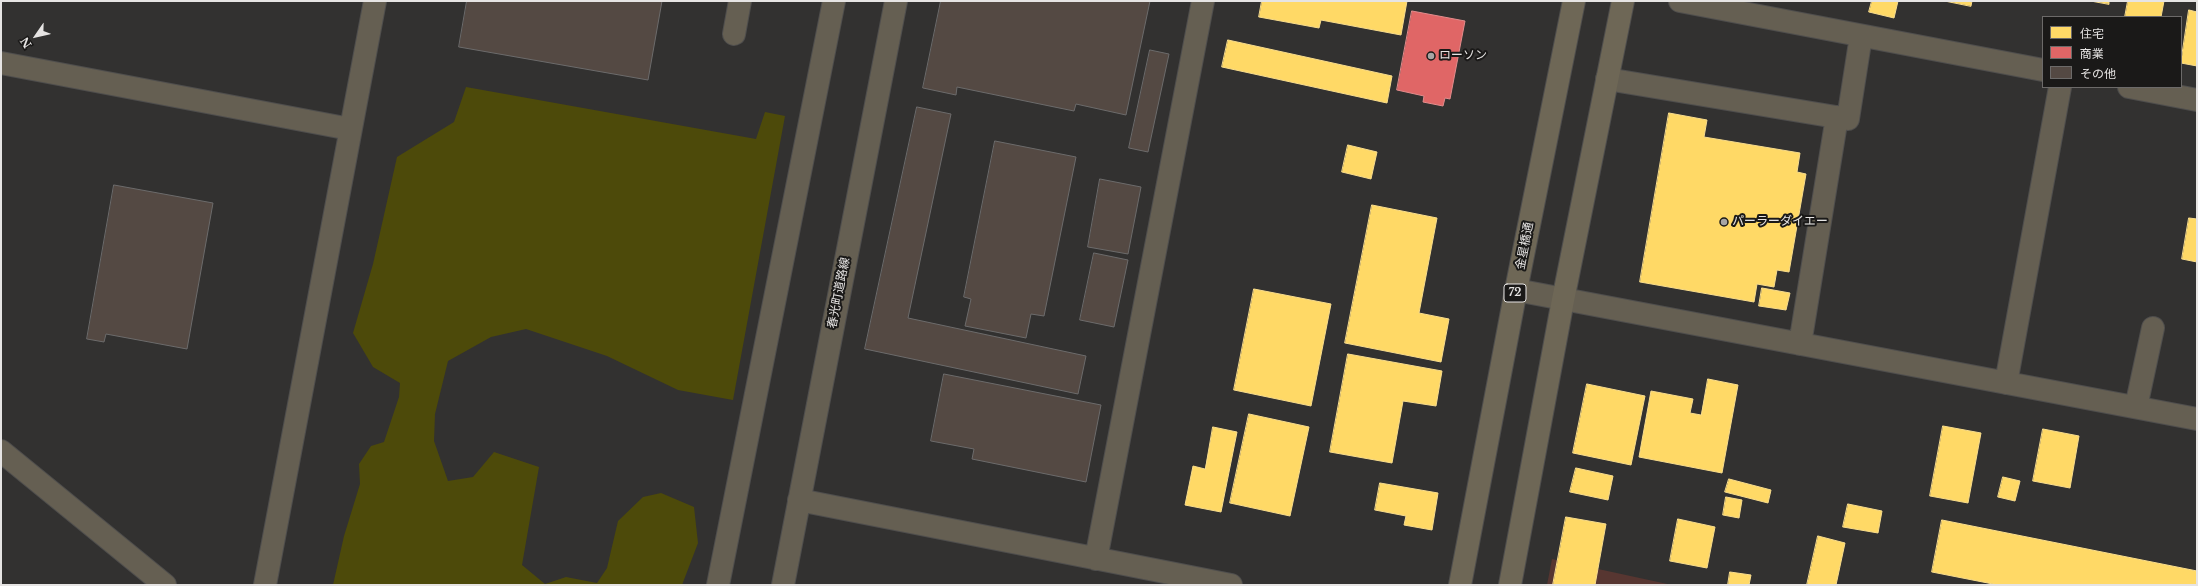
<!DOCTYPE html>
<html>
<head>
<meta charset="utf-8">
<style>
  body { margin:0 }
  #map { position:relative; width:2198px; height:586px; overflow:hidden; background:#323130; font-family:"Libre Baskerville","Noto Sans JP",serif }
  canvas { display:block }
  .frame { position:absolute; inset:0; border:2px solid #e6e4e3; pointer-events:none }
  .legend { position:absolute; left:2042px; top:16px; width:140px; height:72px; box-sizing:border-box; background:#1a1918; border:1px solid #6c6a69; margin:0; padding:5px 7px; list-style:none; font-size:12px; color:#e6e4e3 }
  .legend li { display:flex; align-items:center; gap:8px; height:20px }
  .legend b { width:20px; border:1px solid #6c6a69 }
  .north { position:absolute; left:16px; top:16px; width:40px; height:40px; -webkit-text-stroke:3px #1a1918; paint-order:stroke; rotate:236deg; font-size:11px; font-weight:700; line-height:16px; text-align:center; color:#e6e4e3 }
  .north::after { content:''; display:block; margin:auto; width:14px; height:18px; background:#e6e4e3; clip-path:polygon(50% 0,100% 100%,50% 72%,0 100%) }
</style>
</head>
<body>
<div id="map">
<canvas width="2198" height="586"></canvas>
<div class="frame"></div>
<ul class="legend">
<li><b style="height:11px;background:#ffd966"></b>住宅</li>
<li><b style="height:11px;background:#e06666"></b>商業</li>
<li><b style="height:11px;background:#544943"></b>その他</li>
</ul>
<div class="north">N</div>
</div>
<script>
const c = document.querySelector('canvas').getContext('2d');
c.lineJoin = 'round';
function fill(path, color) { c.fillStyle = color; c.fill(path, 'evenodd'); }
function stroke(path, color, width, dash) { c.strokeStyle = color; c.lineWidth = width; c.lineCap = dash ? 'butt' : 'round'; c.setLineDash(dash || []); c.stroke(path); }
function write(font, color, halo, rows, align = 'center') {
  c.font = font + ' "Libre Baskerville","Noto Sans JP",serif'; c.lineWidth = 4; c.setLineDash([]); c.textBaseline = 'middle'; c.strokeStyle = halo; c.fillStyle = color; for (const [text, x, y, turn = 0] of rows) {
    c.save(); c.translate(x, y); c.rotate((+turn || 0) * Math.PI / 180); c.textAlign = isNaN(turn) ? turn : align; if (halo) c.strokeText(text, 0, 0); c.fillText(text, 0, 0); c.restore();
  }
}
const green = new Path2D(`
  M1552,559L1672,585H1547Z`);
const water = new Path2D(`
  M466,87L756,139L765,112L785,116L733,400L678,390L607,356L526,329L491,337L448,361L435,414L434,441L448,481L473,477L494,452L539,467L522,565L545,584L566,577L597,583L607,568L618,521L643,497L661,493L694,507L698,543L682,585H333L344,536L360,484L359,464L371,446L384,442L399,397L400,383L373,367L353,333L373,264L397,157L454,122Z`);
const homes = new Path2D(`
  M1262,1H1407L1401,35L1321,20L1319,28L1259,17Z
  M1872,1H1898L1894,18L1869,12Z
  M1945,1H1972L1971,6Z
  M2091,1H2109V4Z
  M2128,1H2164L2161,17H2125Z
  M2189,10L2197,12V66L2181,63Z
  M1228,40L1392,76L1387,103L1222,67Z
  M1669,113L1707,120L1704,137L1800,153L1797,172L1806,174L1789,272L1777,270L1774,287L1757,284L1754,302L1640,282Z
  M1348,145L1377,152L1371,179L1342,172Z
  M1372,205L1437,218L1419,313L1449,319L1441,362L1345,343Z
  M2189,218L2197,219V262L2182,259Z
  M1762,288L1790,293L1786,310L1759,306Z
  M1254,289L1331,304L1311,406L1234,390Z
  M1348,354L1442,371L1436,406L1403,401L1392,463L1330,452Z
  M1708,379L1738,385L1722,473L1639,457L1651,391L1693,399L1690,413L1701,415Z
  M1587,384L1645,396L1631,465L1573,453Z
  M1249,414L1309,427L1290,516L1230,503Z
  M1943,426L1981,433L1968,503L1930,496Z
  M1213,427L1237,432L1221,512L1185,505L1193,466L1205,469Z
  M2043,429L2079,436L2070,488L2033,481Z
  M1576,468L1613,476L1608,500L1570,492Z
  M2003,477L2020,481L2015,501L1998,497Z
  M1729,479L1771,490L1768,503L1725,492Z
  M1380,483L1438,493L1432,530L1404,525L1406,516L1375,510Z
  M1726,497L1742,500L1739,518L1723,515Z
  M1848,504L1882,511L1878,533L1843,527Z
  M1566,517L1606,524L1595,585H1553Z
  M1678,519L1715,527L1707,568L1670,561Z
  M1942,520L2197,571V585H1998L1932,572Z
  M1818,536L1845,543L1836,585H1807Z
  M1730,572L1751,575L1749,585H1728Z`);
const shops = new Path2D(`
  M1412,11L1465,21L1450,99L1445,98L1443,106L1423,102L1424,96L1397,90Z`);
const building = new Path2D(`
  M467,1H662L648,80L459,47Z
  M941,1H1150L1126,115L1076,104L1074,111L957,87L956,95L923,88Z
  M1150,50L1169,54L1148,152L1129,148Z
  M917,107L951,114L908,318L1086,356L1078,394L865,349Z
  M995,141L1076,157L1044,316L1031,314L1026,338L965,326L971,299L964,297Z
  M1100,179L1141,187L1128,254L1088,247Z
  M114,185L213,203L187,349L106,334L104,342L87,339Z
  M1094,253L1128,260L1114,327L1080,320Z
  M944,374L1101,405L1086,482L972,459L974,449L931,441Z`);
const minor = new Path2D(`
  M1680,1L2043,70
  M734,34L740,1
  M1,63L350,129
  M1607,79L1848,119L1861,36
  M2129,87L2197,100
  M1516,290L2197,419
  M1800,344L1837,117
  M2006,383L2060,87
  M2136,407L2153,328
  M1,451L165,585
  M799,500L1231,585
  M1096,559L1203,1
  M265,585L375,1
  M718,585L834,1
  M783,585L896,1`);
const major = new Path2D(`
  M1460,585L1516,290L1574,1
  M1510,585L1563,300L1623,1`);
const markers = [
  [1431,56,4,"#a7a5a4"],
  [1724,222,4,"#a7a5a4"]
];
const shields = [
  [1515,293,22]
];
const shieldNames = [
  ["72",1515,293]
];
const poiNames = [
  ["ローソン",1439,56],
  ["パーラーダイエー",1732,222]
];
const streetNames = [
  ["金星橋通",1525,246,-79],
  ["春光町道路線",839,293,-79]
];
fill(green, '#573631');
fill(water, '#4d4a0a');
fill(homes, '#ffd966');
stroke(homes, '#f8dc8c', 1);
fill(shops, '#e06666');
stroke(shops, '#e28c8c', 1);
fill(building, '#544943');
stroke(building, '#6c6b6b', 1);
stroke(minor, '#4f4e4d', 24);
stroke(major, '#4f4e4d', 24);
stroke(minor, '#655f52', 22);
stroke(major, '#6e6756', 22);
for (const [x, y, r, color] of markers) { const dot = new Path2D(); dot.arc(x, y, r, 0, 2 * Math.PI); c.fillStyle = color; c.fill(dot); stroke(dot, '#1a1918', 1.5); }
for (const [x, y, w] of shields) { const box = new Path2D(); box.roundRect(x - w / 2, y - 9, w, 18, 3); c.fillStyle = '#1a1918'; c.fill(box); stroke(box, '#e6e4e3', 1); }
write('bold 11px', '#e6e4e3', null, shieldNames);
write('12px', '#e6e4e3', '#1a1918', poiNames, 'left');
write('12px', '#e6e4e3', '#1a1918', streetNames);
</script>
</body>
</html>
